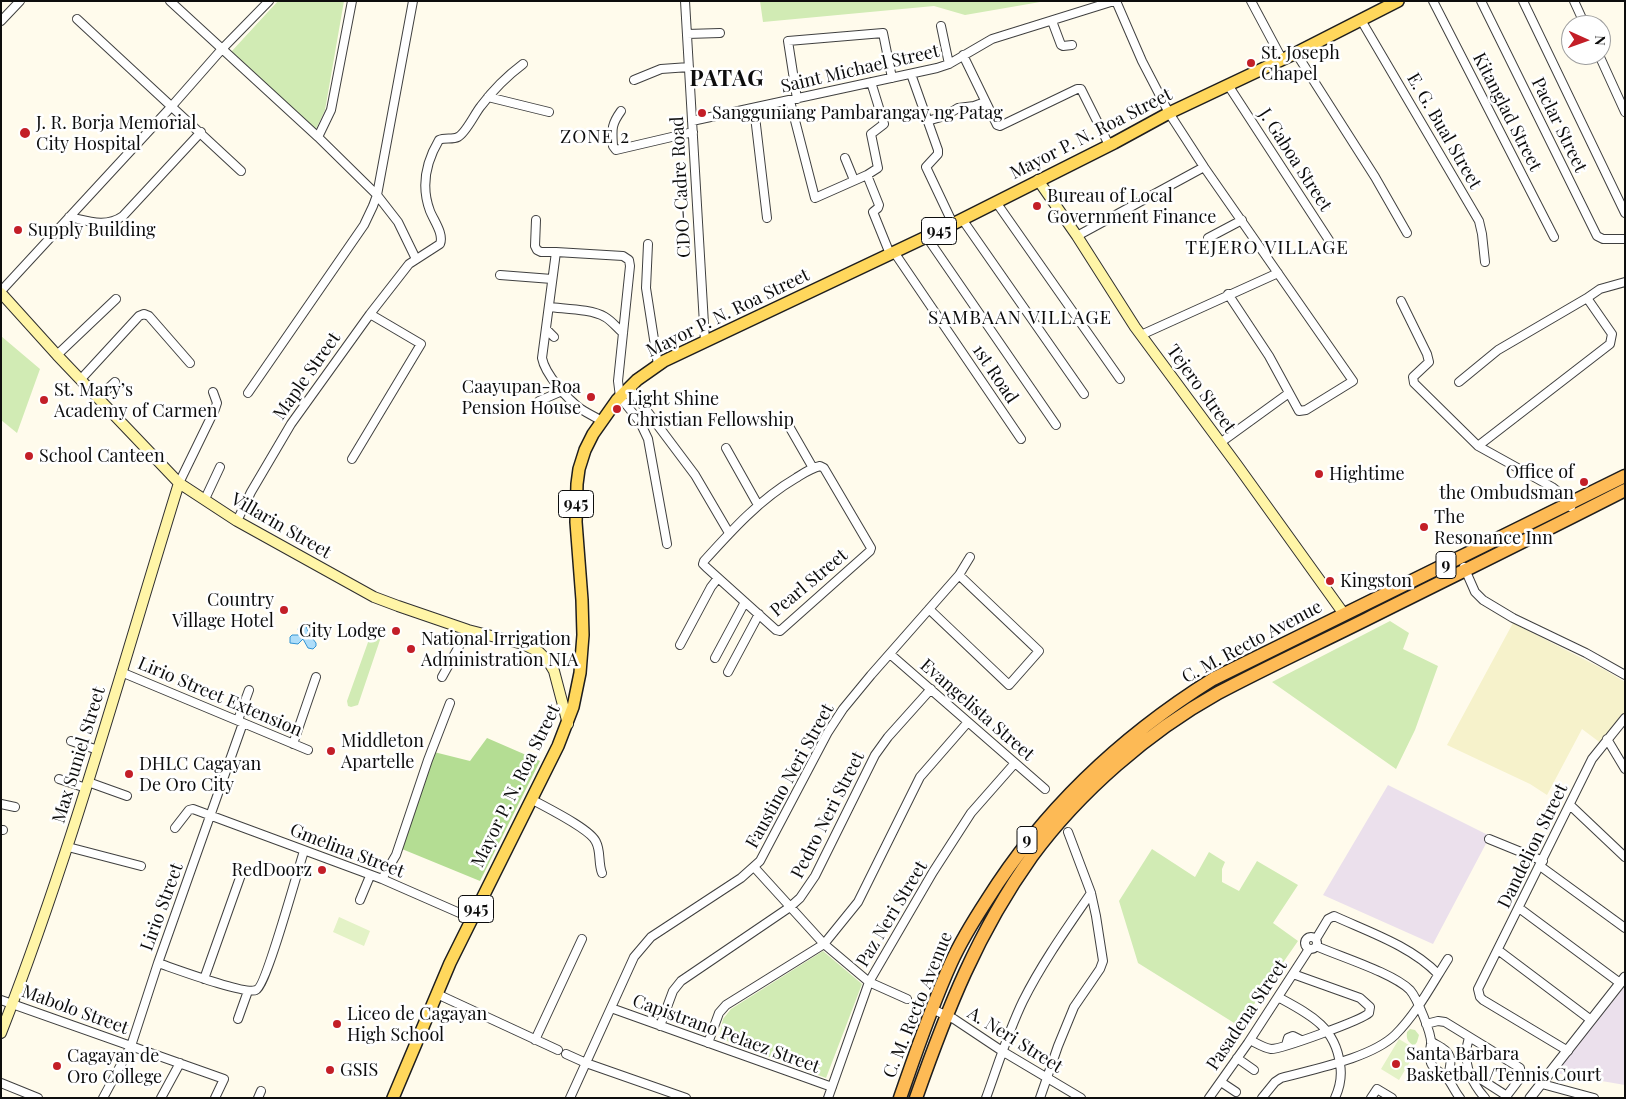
<!DOCTYPE html>
<html>
<head>
<meta charset="utf-8">
<style>
  body { margin:0 }
  #map { position:relative; width:1626px; height:1099px; overflow:hidden; background:#fffbec; font-family:"Playfair Display",serif }
  canvas { display:block }
  .frame { position:absolute; inset:0; border:2px solid #0d0d0d; pointer-events:none }
  .north { position:absolute; left:1561px; top:15px; width:50px; height:50px; box-sizing:border-box; background:#fff; border:1px solid #9e9e9e; border-radius:50%; rotate:92deg; font-size:14px; font-weight:700; line-height:20px; text-align:center; color:#0d0d0d }
  .north::after { content:''; display:block; margin:auto; width:18px; height:22px; background:#c31e27; clip-path:polygon(50% 0,100% 100%,50% 72%,0 100%) }
</style>
</head>
<body>
<div id="map">
<canvas width="1626" height="1099"></canvas>
<div class="frame"></div>
<div class="north">N</div>
</div>
<script>
const c = document.querySelector('canvas').getContext('2d');
c.lineJoin = 'round';
function fill(path, color) { c.fillStyle = color; c.fill(path, 'evenodd'); }
function stroke(path, color, width, dash) { c.strokeStyle = color; c.lineWidth = width; c.lineCap = dash ? 'butt' : 'round'; c.setLineDash(dash || []); c.stroke(path); }
function write(font, color, halo, rows, align = 'center') {
  c.font = font + ' "Playfair Display",serif'; c.lineWidth = 5; c.setLineDash([]); c.textBaseline = 'middle'; c.strokeStyle = halo; c.fillStyle = color; for (const [text, x, y, turn = 0] of rows) {
    c.save(); c.translate(x, y); c.rotate((+turn || 0) * Math.PI / 180); c.textAlign = isNaN(turn) ? turn : align; if (halo) c.strokeText(text, 0, 0); c.fillText(text, 0, 0); c.restore();
  }
}
const industrial = new Path2D(`
  M1388,785L1490,836L1433,944L1323,895Z
  M1625,986V1085L1555,1073Z`);
const farmland = new Path2D(`
  M1513,623L1605,670L1625,682V716L1602,744L1582,729L1547,795L1530,784L1447,745Z`);
const green = new Path2D(`
  M278,1H344L325,110L316,129L231,52Z
  M760,1H1046L965,15L934,6L763,22Z
  M1,336L40,369L17,433L1,420Z
  M1390,621L1409,633L1403,649L1438,666L1415,730L1396,769L1272,682Z
  M372,631L382,634L358,705L351,707L348,706L347,701Z
  M1152,849L1195,877L1209,852L1225,862L1222,869V882L1239,891L1257,861L1298,885L1273,923L1298,941L1239,1026L1138,963L1119,901Z
  M823,951L862,984L826,1078L719,1038L723,1019L731,1009Z
  M1410,1029L1415,1030L1419,1035L1417,1042L1414,1046C1408,1042 1406,1039 1407,1032Z`);
const forest = new Path2D(`
  M487,738L540,761L480,881L402,849L434,752L470,761Z`);
const pitch = new Path2D(`
  M339,917L370,931L364,946L333,932Z
  M1399,1039L1417,1050L1399,1080L1381,1069Z`);
const water = new Path2D(`
  M303,625L306,626L309,634L316,643V646L313,649L308,648L303,639L298,644L290,643V637L292,635H300L298,629L300,626Z`);
const minor = new Path2D(`
  M170,1L318,137L377,195L398,222L416,259
  M685,1L705,341
  M1116,1L1142,61L1169,113L1204,167L1353,381L1306,410L1299,411L1269,356L1228,294
  M1251,1L1282,59
  M1433,1L1554,237
  M1481,1L1597,236L1603,239H1625
  M1523,1L1625,213
  M1574,1L1585,25
  M77,19L241,171
  M1361,20L1479,221L1482,234L1485,262
  M1,21L20,1
  M1052,21L1061,45L1063,46L1072,45
  M941,26L949,64
  M687,34L720,33
  M1296,53L1375,177L1407,233
  M963,55L997,125L1000,126L1077,89H1081L1109,145
  M1599,55L1625,112
  M911,74L938,150V154L926,167L953,224
  M634,80L661,69L689,67
  M871,82L884,124L871,134L878,168L867,175L879,205L878,208L873,212L890,254
  M1228,85L1336,251
  M488,97L549,112
  M797,99L788,41L883,33L892,78
  M790,101L815,198L867,175
  M754,108L767,218
  M621,111C611,125 612,129 613,146L616,150L693,132
  M692,121L937,68L949,64L992,39L1114,1
  M927,121L945,116L958,108L974,106L985,102
  M318,137L331,110L352,1
  M845,158L854,180
  M996,202L1120,379
  M69,217C88,221 106,228 123,216L201,132
  M962,219L1084,394
  M536,220L535,246L537,250L541,252H556
  M926,236L1056,425
  M1077,236L1204,167
  M1208,238L1242,220
  M648,244L646,288L658,365
  M894,252L1021,439
  M500,275L552,279
  M1,291L171,107L222,49L269,1
  M1587,298L1600,289L1625,282
  M1401,301L1427,354L1429,362L1413,377L1414,383L1478,446L1552,487L1566,498L1571,507
  M549,307C565,309 592,309 605,317C612,321 617,328 623,333
  M547,330L554,337
  M1141,335L1278,273
  M57,355L116,299
  M81,379L139,316L144,314L149,316L190,363
  M1459,382L1498,350L1587,298L1612,334L1610,344L1478,446
  M629,387L695,475L729,533
  M248,393L364,225L373,206L377,195L413,1
  M98,398L115,382
  M539,401L562,391
  M602,421C595,417 587,413 581,409C567,399 545,374 542,358L556,252L623,256L629,260L630,266L618,381L620,397L640,422L648,439L667,544
  M786,421L813,468
  M1220,443L1289,393
  M726,448L758,505
  M352,459L421,344L370,314
  M820,466L824,468L871,548L870,551L780,631L776,630L706,567L703,564L704,561C732,530 760,499 796,478C804,473 811,468 820,466Z
  M179,483L215,409L217,403L213,392
  M205,499L220,467
  M237,521L251,492L291,424L370,314L409,264L440,244C444,234 434,221 430,211C421,187 426,162 439,140C445,137 452,140 458,137C466,133 475,113 481,106C493,90 507,76 523,64
  M1464,567L1475,592L1483,600L1513,618L1586,653L1625,675
  M929,609L1009,685L1039,651L959,575
  M680,645L711,587L718,578
  M890,654L1045,789
  M715,658L745,602
  M121,672L308,750
  M728,672L759,614
  M442,677L468,630
  M238,720L249,690
  M1607,739L1625,769
  M71,741L98,750
  M293,744L316,677
  M59,779L86,788
  M88,782L127,796
  M531,799C545,807 591,829 596,842C601,851 598,863 602,873
  M1,804L15,807
  M1570,805L1625,857
  M175,828L189,810L193,809L382,879L471,918
  M1,830H3
  M1489,839L1543,861
  M68,847L141,866
  M1540,866L1625,928
  M754,867L824,944L869,982L907,999
  M382,879L396,855L428,760L450,703
  M360,900L370,876
  M1519,908L1620,983
  M1305 943a6 6 0 1 1 12 0a6 6 0 1 1-12 0Z
  M1316,939L1328,919L1334,916C1369,932 1411,946 1438,974
  M1316,946C1341,957 1393,973 1410,990C1417,998 1432,1034 1431,1044C1430,1051 1428,1056 1431,1063C1434,1071 1442,1072 1447,1078C1452,1084 1455,1092 1460,1098
  M1498,950L1591,1020
  M158,963C173,968 245,995 256,990C266,987 298,869 304,851
  M204,979L242,872
  M437,994L558,1050
  M1278,997C1309,1014 1335,1026 1340,1064C1342,1075 1340,1087 1335,1098
  M1,1000L224,1079L215,1098
  M611,1008L832,1087
  M932,1009L954,1019L1002,1051L1081,1098
  M238,1019L248,991
  M1426,1024L1438,1021L1445,1022L1520,1068L1521,1077L1505,1098
  M660,1026L673,991L681,981L790,907L800,898L815,876L875,755L888,737L931,689
  M1469,1037C1462,1061 1469,1080 1485,1098
  M535,1040L582,939
  M1250,1040C1256,1043 1264,1048 1271,1049C1282,1049 1362,1020 1369,1013L1370,1007L1360,998L1293,974
  M1431,1041C1434,1044 1438,1045 1442,1048C1455,1056 1450,1067 1447,1079
  M708,1043L719,1013L726,1005L824,944L858,902L920,777L968,722
  M1286,1045L1288,1038L1293,1036L1301,1040
  M1568,1051L1483,1000L1480,997L1478,989L1592,759L1625,718
  M566,1054L586,1063L686,1098
  M1237,1058L1254,1070
  M1468,1071L1507,1096
  M1221,1082L1236,1092
  M1,1083L38,1098
  M1542,1084L1594,1098
  M103,1098L131,1046L158,963L243,723
  M161,1098L180,1063
  M258,1098L261,1091
  M570,1098L634,957L651,937L741,878L760,861L828,732L843,709L871,675L959,575L970,557
  M828,1098L869,982L933,872L971,813L1015,763
  M986,1098C998,1065 1008,1032 1023,1001C1042,963 1067,928 1091,893
  M1040,1098L1058,1046L1074,1007L1100,969L1103,961L1096,916L1091,893L1068,832
  M1209,1098L1248,1043L1309,949
  M1262,1098L1275,1082L1281,1078C1314,1069 1371,1058 1395,1035C1417,1013 1432,984 1448,959
  M1371,1098L1377,1089L1392,1098`);
const tertiary = new Path2D(`
  M1530,1098L1625,977`);
const secondary = new Path2D(`
  M1038,180L1077,236L1135,327L1237,465L1344,614
  M1,293L57,355L179,483L237,521L374,597L398,606L468,630L523,644L539,652L548,661L554,671L568,724
  M1,1033C71,854 122,667 179,483`);
const primary = new Path2D(`
  M393,1098L450,963L558,746L573,707L580,673L583,635L582,600L576,522L577,484L579,469L585,450L593,434L617,400L637,380L664,361L943,229L1114,143L1169,113L1296,53L1398,1`);
const trunk = new Path2D(`
  M900,1098C916,1052 931,1007 951,963C961,941 974,920 987,900C1044,809 1122,736 1213,679L1625,476
  M916,1098C947,1010 977,933 1032,856C1079,792 1148,732 1218,693C1267,667 1317,644 1367,619C1453,576 1539,534 1625,490`);
const markers = [
  [1251,63,5,"#c31e27"],
  [702,113,5,"#c31e27"],
  [25,133,6,"#c31e27"],
  [1037,206,5,"#c31e27"],
  [18,230,5,"#c31e27"],
  [591,397,5,"#c31e27"],
  [44,400,5,"#c31e27"],
  [617,409,5,"#c31e27"],
  [29,456,5,"#c31e27"],
  [1319,474,5,"#c31e27"],
  [1584,482,5,"#c31e27"],
  [1424,527,5,"#c31e27"],
  [1330,581,5,"#c31e27"],
  [284,610,5,"#c31e27"],
  [396,631,5,"#c31e27"],
  [411,649,5,"#c31e27"],
  [331,751,5,"#c31e27"],
  [129,774,5,"#c31e27"],
  [322,870,5,"#c31e27"],
  [337,1024,5,"#c31e27"],
  [1396,1064,5,"#c31e27"],
  [57,1066,5,"#c31e27"],
  [330,1070,5,"#c31e27"]
];
const shields = [
  [939,231,35],
  [576,504,35],
  [1446,565,20],
  [1027,840,20],
  [476,909,35]
];
const shieldNames = [
  ["945",939,231],
  ["945",576,504],
  ["9",1446,565],
  ["9",1027,840],
  ["945",476,909]
];
const poiNames = [
  ["St. Joseph",1261,53],
  ["Chapel",1261,74],
  ["Sangguniang Pambarangay ng Patag",712,113],
  ["J. R. Borja Memorial",36,123],
  ["City Hospital",36,144],
  ["Bureau of Local",1047,196],
  ["Government Finance",1047,217],
  ["Supply Building",28,230],
  ["Caayupan-Roa",581,387,"right"],
  ["Pension House",581,408,"right"],
  ["St. Mary’s",54,390],
  ["Academy of Carmen",54,411],
  ["Light Shine",627,399],
  ["Christian Fellowship",627,420],
  ["School Canteen",39,456],
  ["Office of",1574,472,"right"],
  ["the Ombudsman",1574,493,"right"],
  ["Hightime",1329,474],
  ["The",1434,517],
  ["Resonance Inn",1434,538],
  ["Kingston",1340,581],
  ["Country",274,600,"right"],
  ["Village Hotel",274,621,"right"],
  ["City Lodge",386,631,"right"],
  ["National Irrigation",421,639],
  ["Administration NIA",421,660],
  ["Middleton",341,741],
  ["Apartelle",341,762],
  ["DHLC Cagayan",139,764],
  ["De Oro City",139,785],
  ["RedDoorz",312,870,"right"],
  ["Liceo de Cagayan",347,1014],
  ["High School",347,1035],
  ["Santa Barbara",1406,1054],
  ["Basketball/Tennis Court",1406,1075],
  ["Cagayan de",67,1056],
  ["Oro College",67,1077],
  ["GSIS",340,1070]
];
const streetNames = [
  ["Saint Michael Street",860,69,-13],
  ["Kitanglad Street",1507,112,63],
  ["Paclar Street",1559,125,64],
  ["E. G. Bual Street",1444,131,60],
  ["Mayor P. N. Roa Street",1091,134,-27],
  ["J. Gaboa Street",1295,160,57],
  ["CDO-Cadre Road",681,187,-93],
  ["Mayor P. N. Roa Street",728,313,-26],
  ["1st Road",995,374,56],
  ["Maple Street",307,376,-55],
  ["Tejero Street",1201,389,54],
  ["Villarin Street",281,526,30],
  ["Pearl Street",809,583,-40],
  ["C. M. Recto Avenue",1252,642,-28],
  ["Lirio Street Extension",220,697,23],
  ["Evangelista Street",977,710,41],
  ["Max Suniel Street",79,755,-73],
  ["Faustino Neri Street",790,776,-61],
  ["Mayor P. N. Roa Street",516,786,-64],
  ["Pedro Neri Street",828,815,-63],
  ["Dandelion Street",1533,846,-64],
  ["Gmelina Street",347,851,21],
  ["Lirio Street",162,907,-70],
  ["Paz Neri Street",892,914,-59],
  ["C. M. Recto Avenue",918,1005,-68],
  ["Mabolo Street",75,1010,20],
  ["Pasadena Street",1247,1015,-56],
  ["Capistrano Pelaez Street",726,1034,20],
  ["A. Neri Street",1015,1040,32]
];
const neighbourhoodNames = [
  ["ZONE 2",595,137],
  ["TEJERO VILLAGE",1267,248],
  ["SAMBAAN VILLAGE",1020,318]
];
const districtNames = [
  ["PATAG",727,79]
];
fill(industrial, '#ebe0ec');
fill(farmland, '#f6f2cb');
fill(green, '#d1ebb4');
fill(forest, '#b4dd93');
fill(pitch, '#e3f2c6');
fill(water, '#aeddf9');
stroke(water, '#3294d4', 1);
stroke(minor, '#404040', 10);
stroke(tertiary, '#404040', 11);
stroke(secondary, '#2f2f2f', 12);
stroke(primary, '#1e1e1e', 14);
stroke(trunk, '#1e1e1e', 15);
stroke(minor, '#fff', 8);
stroke(tertiary, '#fff', 9);
stroke(secondary, '#fff5a7', 10);
stroke(primary, '#ffd75c', 11);
stroke(trunk, '#fdba55', 12);
for (const [x, y, r, color] of markers) { const dot = new Path2D(); dot.arc(x, y, r, 0, 2 * Math.PI); c.fillStyle = color; c.fill(dot); stroke(dot, '#fff', 2); }
for (const [x, y, w] of shields) { const box = new Path2D(); box.roundRect(x - w / 2, y - 13.5, w, 27, 4); c.fillStyle = '#fff'; c.fill(box); stroke(box, '#0d0d0d', 1); }
write('bold 16px', '#0d0d0d', null, shieldNames);
write('18px', '#0d0d0d', '#fff', poiNames, 'left');
write('18px', '#0d0d0d', '#fff', streetNames);
c.letterSpacing = '1px';
write('19px', '#0d0d0d', '#fff', neighbourhoodNames);
c.letterSpacing = '0px';
c.letterSpacing = '1px';
write('bold 22px', '#0d0d0d', '#fff', districtNames);
c.letterSpacing = '0px';
</script>
</body>
</html>
